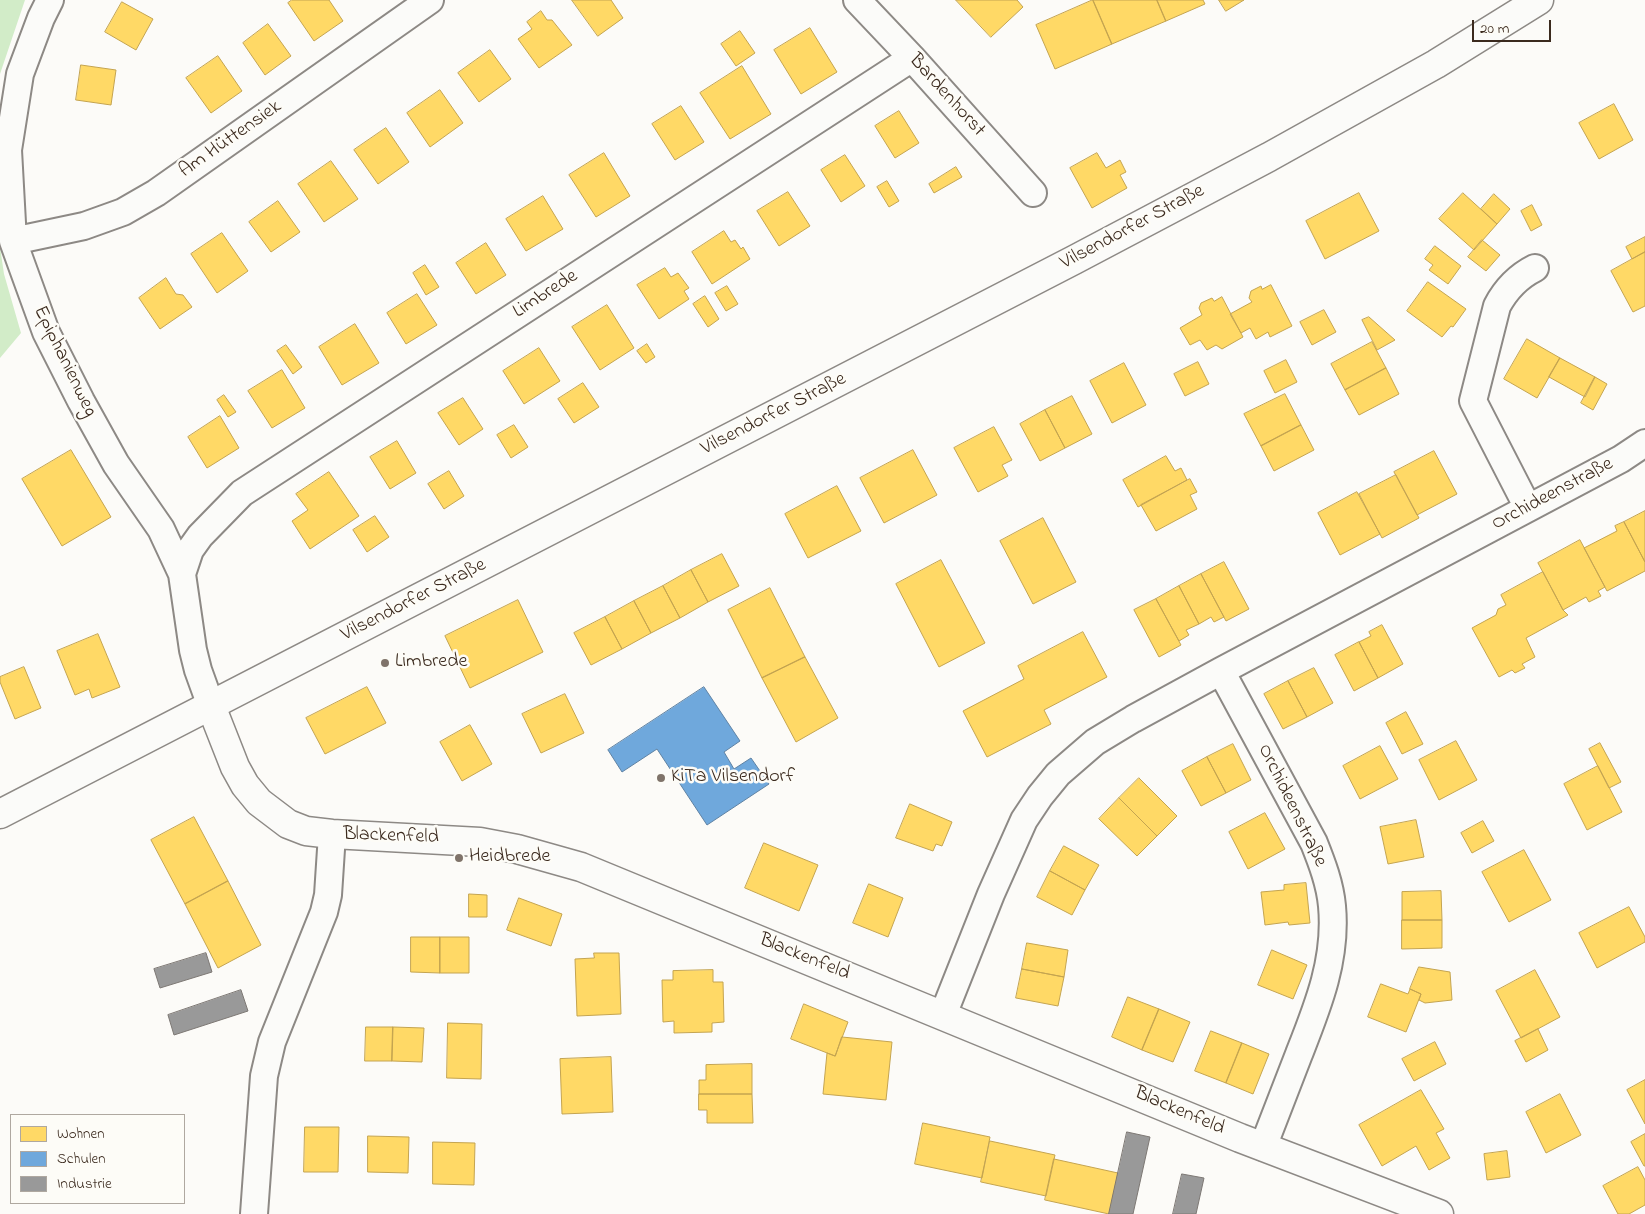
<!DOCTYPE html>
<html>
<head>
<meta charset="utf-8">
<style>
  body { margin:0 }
  #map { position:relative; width:1645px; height:1214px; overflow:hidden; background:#fcfbf8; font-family:"Indie Flower",sans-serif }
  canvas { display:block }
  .legend { position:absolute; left:10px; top:1114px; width:175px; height:90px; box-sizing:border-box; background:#fdfcf7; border:1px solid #afa8a0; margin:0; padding:6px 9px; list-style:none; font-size:15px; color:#3b2a1e }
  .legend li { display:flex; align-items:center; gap:10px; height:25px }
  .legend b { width:25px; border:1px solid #afa8a0 }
  .scale { position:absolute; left:1472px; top:20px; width:79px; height:22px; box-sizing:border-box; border:2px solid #3b2a1e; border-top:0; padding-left:6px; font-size:15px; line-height:18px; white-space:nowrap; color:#3b2a1e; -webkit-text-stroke:4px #fdfcf7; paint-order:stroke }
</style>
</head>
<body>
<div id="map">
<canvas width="1645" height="1214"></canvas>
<ul class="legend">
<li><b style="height:14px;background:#ffd966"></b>Wohnen</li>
<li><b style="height:14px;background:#6fa8dc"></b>Schulen</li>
<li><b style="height:14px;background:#999"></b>Industrie</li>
</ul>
<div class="scale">20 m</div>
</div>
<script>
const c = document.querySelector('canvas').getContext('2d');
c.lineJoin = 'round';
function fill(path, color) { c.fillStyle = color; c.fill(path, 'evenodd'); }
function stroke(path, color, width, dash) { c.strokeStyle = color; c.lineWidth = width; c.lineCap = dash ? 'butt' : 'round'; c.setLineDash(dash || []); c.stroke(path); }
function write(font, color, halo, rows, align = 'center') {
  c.font = font + ' "Indie Flower",sans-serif'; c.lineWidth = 5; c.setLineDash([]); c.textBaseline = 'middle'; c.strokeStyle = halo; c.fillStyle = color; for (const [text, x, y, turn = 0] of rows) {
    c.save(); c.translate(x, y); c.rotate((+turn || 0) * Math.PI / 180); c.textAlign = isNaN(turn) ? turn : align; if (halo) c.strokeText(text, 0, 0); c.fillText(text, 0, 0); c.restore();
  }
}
const green = new Path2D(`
  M0,0H25L0,74Z
  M0,247L4,274L21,333L0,358Z`);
const homes = new Path2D(`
  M292,0H329L343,21L314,41L288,3Z
  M572,0H611L623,18L598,36Z
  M956,0H1017L1023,7L991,37Z
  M1093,0L1112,44L1055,69L1036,25Z
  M1093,0H1157L1166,21L1112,44Z
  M1157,0H1203L1205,4L1166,21Z
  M1219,0H1244L1226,11Z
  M122,2L153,19L136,50L105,32Z
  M541,11L547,20H552L572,45L539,68L518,39L532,29L527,22Z
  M268,24L291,56L265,75L243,43Z
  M810,28L837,72L801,94L774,50Z
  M740,31L755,53L736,66L721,44Z
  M490,50L511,79L479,102L458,73Z
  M218,56L242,91L211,113L186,78Z
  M81,65L116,70L111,105L76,100Z
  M742,66L771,114L730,139L700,93Z
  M440,90L463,123L430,147L407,113Z
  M1614,104L1633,140L1599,159L1579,123Z
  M681,106L704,142L675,160L652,124Z
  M899,111L919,143L895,158L875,126Z
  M386,128L409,162L378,184L354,150Z
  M604,153L630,196L596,217L569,175Z
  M1097,153L1106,168L1120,160L1126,172L1120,175L1127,188L1092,208L1070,168Z
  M845,155L865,186L841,202L821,170Z
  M331,161L358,199L324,222L298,184Z
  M956,167L962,177L934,193L929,184Z
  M887,181L899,201L889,207L877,187Z
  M788,192L810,226L779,246L757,211Z
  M1359,193L1379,231L1325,259L1306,221Z
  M1463,193L1497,224L1474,250L1439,219Z
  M1494,194L1510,209L1497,224L1481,209Z
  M543,196L563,229L526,251L506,219Z
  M278,201L300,232L271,252L249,222Z
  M1532,205L1542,225L1531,231L1521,211Z
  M724,231L731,242L735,240L741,249L743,247L750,259L712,284L692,252Z
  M222,233L248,271L217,293L191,254Z
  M1645,237V252L1632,259L1626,247Z
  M1482,240L1500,255L1486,271L1468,257Z
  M486,243L506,275L476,294L456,263Z
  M1435,246L1461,266L1448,284L1429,270L1433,265L1425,259Z
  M1645,252V306L1633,312L1611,271Z
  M425,265L439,287L426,295L413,273Z
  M665,268L671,277L678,273L689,288L684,291L689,299L659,319L637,285Z
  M166,278L176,294L183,295L192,307L160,329L139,298Z
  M1428,282L1466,309L1453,327L1451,326L1442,337L1407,311Z
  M1271,285L1292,326L1270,337L1268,332L1256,339L1250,328L1241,333L1230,314L1252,302L1249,298L1251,291L1261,286L1262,289Z
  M727,286L738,304L726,311L715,293Z
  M417,294L437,325L406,344L387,313Z
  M705,296L719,319L708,327L693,304Z
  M1222,297L1243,337L1222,349L1216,345L1207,350L1200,340L1190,345L1180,328L1202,315L1199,308L1201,303L1212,298L1214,301Z
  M607,305L634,348L600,370L572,327Z
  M1324,310L1336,332L1312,345L1300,322Z
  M1369,317L1395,340L1377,350L1362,320Z
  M355,324L379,363L342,385L319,347Z
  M1527,339L1560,358L1537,398L1504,379Z
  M1372,342L1386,368L1345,390L1331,364Z
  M647,344L655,357L646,363L637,351Z
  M286,345L302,367L293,374L277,351Z
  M539,348L560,381L524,404L503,371Z
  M1560,358L1595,377L1585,397L1549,377Z
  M1286,360L1297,382L1275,393L1264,371Z
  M1198,362L1209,384L1185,396L1174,374Z
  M1124,363L1146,405L1112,423L1090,381Z
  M1386,368L1399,394L1359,415L1345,390Z
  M282,370L305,408L272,428L248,391Z
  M1595,377L1607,384L1593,410L1581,403Z
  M583,383L599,407L574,423L558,399Z
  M1285,394L1301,425L1261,446L1244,414Z
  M224,395L236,412L228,417L217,400Z
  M1072,396L1092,434L1065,448L1045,410Z
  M463,398L483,429L459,445L438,413Z
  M1045,410L1065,448L1040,461L1020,424Z
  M220,416L239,448L207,468L188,437Z
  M514,425L528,447L511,458L497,435Z
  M1301,425L1314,450L1274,471L1261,446Z
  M994,427L1012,460L1002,465L1008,476L978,492L954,448Z
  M397,441L416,473L390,489L370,457Z
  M71,450L111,517L62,546L22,479Z
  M913,450L937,495L884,523L860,478Z
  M1434,451L1457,494L1417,515L1394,472Z
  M1166,456L1175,471L1181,468L1187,480L1138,507L1123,480Z
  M449,471L464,496L444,509L428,484Z
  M329,472L359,516L310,549L292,521L308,510L296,494Z
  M1396,475L1419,518L1382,538L1359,494Z
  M1190,479L1197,492L1190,495L1197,509L1156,531L1141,505Z
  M837,486L861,531L808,558L785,514Z
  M1357,492L1380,534L1340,555L1318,513Z
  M1645,511V562L1624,522Z
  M375,516L389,537L367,552L353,530Z
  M1043,518L1076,582L1033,604L1000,541Z
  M1624,522L1645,562V571L1607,591L1584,548L1617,531L1615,526Z
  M1580,540L1605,587L1598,591L1601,596L1589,602L1586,597L1563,610L1538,563Z
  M722,554L739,586L708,602L691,570Z
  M941,560L985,643L939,667L896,584Z
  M1224,562L1249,609L1226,621L1201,574Z
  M691,570L708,602L680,618L663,586Z
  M1543,572L1563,610L1568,615L1526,638L1535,657L1522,664L1525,668L1515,673L1512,670L1499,677L1472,628L1496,615L1498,609L1506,605L1501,595Z
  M1201,574L1224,617L1214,622L1211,617L1199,624L1179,586Z
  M663,586L680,618L651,633L634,601Z
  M1179,586L1199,624L1186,630L1189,635L1179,641L1156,599Z
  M770,588L805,657L762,678L728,610Z
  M1156,599L1181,645L1159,657L1134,610Z
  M518,600L543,652L470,688L445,636Z
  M634,601L651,633L622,649L605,617Z
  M605,617L622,649L591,665L574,633Z
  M1382,625L1403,664L1378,678L1359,642L1371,636L1369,632Z
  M1083,632L1107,677L1044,710L1051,724L987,757L963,711L1024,679L1018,666Z
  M98,634L120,687L92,698L89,689L75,695L57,651Z
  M1359,642L1378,678L1354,691L1335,655Z
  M805,657L838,718L796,742L762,678Z
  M24,667L41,708L15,719L0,682V677Z
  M1314,668L1333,703L1307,717L1288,681Z
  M1288,681L1307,717L1283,729L1264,694Z
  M367,687L386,723L325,754L306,718Z
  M565,694L584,733L541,753L522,714Z
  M1406,712L1423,744L1402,754L1386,723Z
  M470,725L492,764L462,781L440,742Z
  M1456,741L1477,780L1439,800L1419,760Z
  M1600,743L1621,782L1609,788L1589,749Z
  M1233,744L1251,780L1226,793L1207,757Z
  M1380,746L1398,779L1360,799L1343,766Z
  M1207,757L1226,793L1201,806L1182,771Z
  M1598,766L1622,812L1587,830L1564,784Z
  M1139,778L1177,816L1157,836L1119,798Z
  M1119,798L1157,836L1137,856L1099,819Z
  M910,804L952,822L942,846L936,844L933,851L896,838Z
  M1265,813L1285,849L1248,869L1229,832Z
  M194,817L228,881L185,904L151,840Z
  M1416,820L1424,857L1388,864L1380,827Z
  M1483,821L1494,841L1472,853L1461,833Z
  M764,843L818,865L799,911L745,888Z
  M1064,846L1099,865L1085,890L1050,871Z
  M1524,850L1551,900L1509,922L1482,872Z
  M1050,871L1085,890L1072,915L1037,897Z
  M228,881L261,945L218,968L185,904Z
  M1306,883L1310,923L1289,925L1288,922L1265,925L1261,892L1284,890V885Z
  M869,884L903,898L888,937L853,923Z
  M1441,891L1442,920H1402V892Z
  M469,894L487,895V917H469Z
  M519,898L562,914L551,946L507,930Z
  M1629,907L1645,937V942L1597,968L1579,933Z
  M1402,920H1442V948L1402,949Z
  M411,937H440V973L411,972Z
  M440,937H469V973H440Z
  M1027,943L1068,950L1064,977L1022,969Z
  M1272,950L1307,965L1293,999L1258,985Z
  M594,953H619L621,1014L577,1016L575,959L594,958Z
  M1419,967L1450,972L1452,1000L1425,1003L1419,1000L1421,994L1410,989Z
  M1022,969L1064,977L1058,1006L1016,998Z
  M713,970V982H723L724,1022L712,1023V1032L674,1033V1021L663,1022L662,980H673V971Z
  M1535,970L1560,1017L1521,1038L1496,991Z
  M1381,984L1408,994L1410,989L1421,994L1406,1032L1368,1017Z
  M1128,997L1159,1009L1142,1050L1112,1037Z
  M804,1004L848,1022L835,1056L791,1039Z
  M1159,1009L1190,1022L1173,1062L1142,1050Z
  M448,1023L482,1024L481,1079L447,1078Z
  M366,1027H393L392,1061H365Z
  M393,1027L424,1028L422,1062L392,1061Z
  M1538,1029L1548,1050L1526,1062L1515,1041Z
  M1211,1031L1242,1043L1226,1083L1195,1071Z
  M842,1037L892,1042L886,1100L823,1094L827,1053L835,1056Z
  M1435,1042L1446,1064L1414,1081L1402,1059Z
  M1242,1043L1269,1054L1253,1094L1226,1083Z
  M611,1057L613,1112L562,1114L560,1059Z
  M752,1064V1094H699V1080H706V1065Z
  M1645,1080V1124L1627,1090Z
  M1421,1090L1444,1129L1436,1133L1450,1158L1429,1170L1416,1146L1382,1166L1359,1125Z
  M699,1094H752L753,1123H707V1110H699Z
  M1560,1094L1581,1135L1546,1153L1526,1112Z
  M923,1123L990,1137L982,1178L915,1164Z
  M305,1127H339L338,1172H304Z
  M1645,1134V1166H1644L1631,1142Z
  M368,1136L409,1137L408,1173L368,1172Z
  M990,1141L1055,1155L1046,1196L981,1182Z
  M433,1142L475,1143L474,1185L433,1184Z
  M1507,1151L1510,1177L1487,1180L1484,1154Z
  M1054,1159L1118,1173L1109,1214L1045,1200Z
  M1638,1167L1645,1180V1205L1629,1214H1618L1603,1186Z`);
const schools = new Path2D(`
  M704,687L740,741L724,752L734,769L751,758L769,784L707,825L657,749L622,772L608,750Z`);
const industry = new Path2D(`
  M206,953L212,972L160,988L154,969Z
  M241,990L248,1011L174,1035L168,1015Z
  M1127,1132L1150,1137L1133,1214H1109Z
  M1182,1174L1204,1178L1196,1214H1173Z`);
const minor = new Path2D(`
  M50,0L41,18L20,74L8,150L13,241L46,332L81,401L116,464L161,529L182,574L193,650L198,670L211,706
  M857,0L912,58L1033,193
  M13,241L84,226L123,212L156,193L430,0
  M1528,508L1473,401L1497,306C1506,289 1517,277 1535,268
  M182,574L190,550L200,536L242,493L912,58
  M1221,671L1314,843C1322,863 1330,884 1332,906C1337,959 1318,1006 1299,1054C1287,1085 1275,1116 1263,1147
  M943,1015L991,894L1024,820L1040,796L1058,774L1095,742L1133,719L1221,671L1621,459L1645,443
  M254,1214L264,1076L272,1042L324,912L328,895L332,834`);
const tertiary = new Path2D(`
  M211,706L235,767L245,785L259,802L288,824L306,831L332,834L480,842L517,849L581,867L1240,1138L1439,1214`);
const secondary = new Path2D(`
  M0,814L1074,260L1269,157L1436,64L1539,0`);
const markers = [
  [385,663,5,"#7f736a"],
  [661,778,5,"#7f736a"],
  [459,858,5,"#7f736a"]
];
const streetNames = [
  ["Bardenhorst",946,96,48],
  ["Am Hüttensiek",231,140,-35],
  ["Vilsendorfer Straße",1133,228,-28],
  ["Limbrede",546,295,-33],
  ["Epiphanienweg",64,362,64],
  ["Vilsendorfer Straße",774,415,-27],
  ["Orchideenstraße",1553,495,-28],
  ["Vilsendorfer Straße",414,601,-27],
  ["Orchideenstraße",1291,806,64],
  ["Blackenfeld",391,837,2],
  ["Blackenfeld",804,958,22],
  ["Blackenfeld",1179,1112,23]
];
const poiNames = [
  ["Limbrede",395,663],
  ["KiTa Vilsendorf",671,778],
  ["Heidbrede",469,858]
];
fill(green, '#d2ecc8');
fill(homes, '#ffd966');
stroke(homes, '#c4a450', 1);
fill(schools, '#6fa8dc');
stroke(schools, '#5f82a3', 1);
fill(industry, '#999');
stroke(industry, '#7d7874', 1);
stroke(minor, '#8d8985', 30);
stroke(tertiary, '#8d8985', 31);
stroke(secondary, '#8d8985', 31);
stroke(minor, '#fbfbf9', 26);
stroke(tertiary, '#fbfbf9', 28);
stroke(secondary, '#fbfbf9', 28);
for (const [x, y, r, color] of markers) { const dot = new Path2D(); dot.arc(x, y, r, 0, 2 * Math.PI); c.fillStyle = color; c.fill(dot); stroke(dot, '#fdfcf7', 2); }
write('20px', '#3b2a1e', '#fdfcf7', streetNames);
write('20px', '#3b2a1e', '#fdfcf7', poiNames, 'left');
</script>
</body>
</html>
